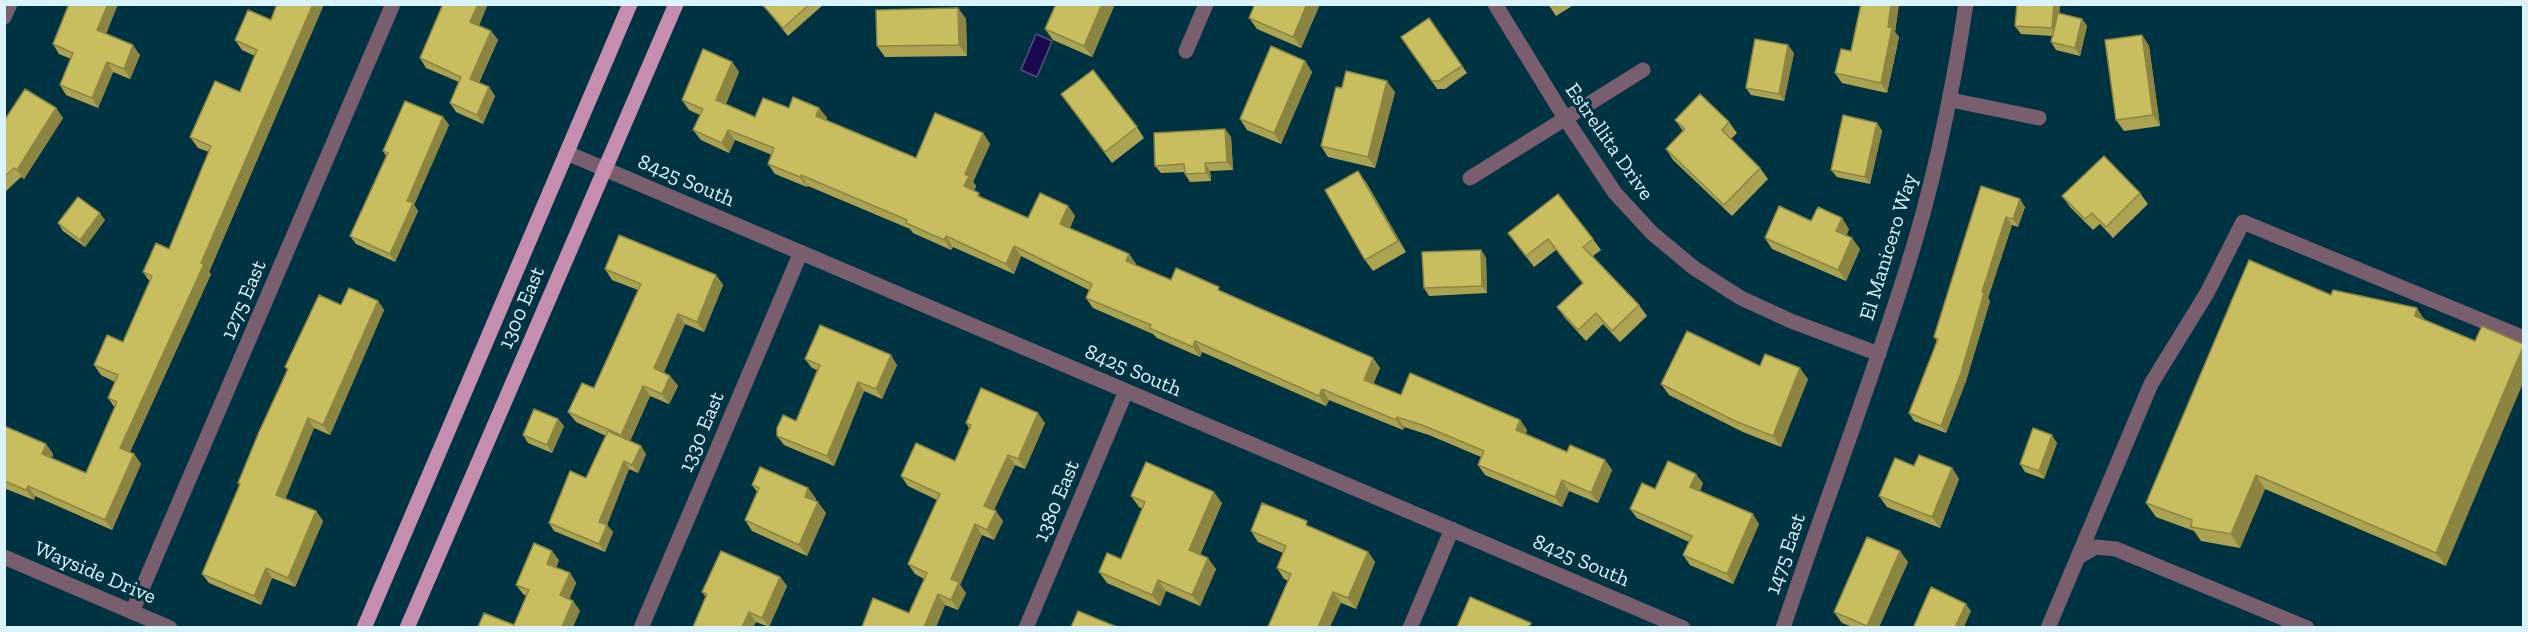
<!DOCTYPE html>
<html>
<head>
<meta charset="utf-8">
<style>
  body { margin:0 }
  #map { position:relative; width:2528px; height:632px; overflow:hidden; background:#003341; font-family:"Zilla Slab",serif }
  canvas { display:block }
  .frame { position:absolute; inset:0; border:6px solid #dbf3fc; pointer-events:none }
</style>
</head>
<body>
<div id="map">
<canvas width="2528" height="632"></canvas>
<div class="frame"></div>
</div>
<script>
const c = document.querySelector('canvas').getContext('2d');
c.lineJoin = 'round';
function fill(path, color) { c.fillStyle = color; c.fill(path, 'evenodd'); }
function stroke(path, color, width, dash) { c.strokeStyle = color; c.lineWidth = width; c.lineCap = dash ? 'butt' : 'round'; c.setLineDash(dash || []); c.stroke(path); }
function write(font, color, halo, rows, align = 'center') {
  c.font = font + ' "Zilla Slab",serif'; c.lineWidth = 6; c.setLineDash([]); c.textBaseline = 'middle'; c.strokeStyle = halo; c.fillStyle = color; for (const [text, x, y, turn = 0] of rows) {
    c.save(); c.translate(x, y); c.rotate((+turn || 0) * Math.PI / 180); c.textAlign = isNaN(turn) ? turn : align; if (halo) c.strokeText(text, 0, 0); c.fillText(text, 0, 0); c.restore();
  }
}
const water = new Path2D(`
  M1036,34L1052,41L1037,77L1021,70Z`);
const minor = new Path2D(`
  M1495,4L1565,118L1615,193L1652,233L1694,268L1741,298L1791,321L1879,354
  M4,17L10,4
  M1186,51L1206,4
  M1951,100L2039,118
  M567,153L1683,628
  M1470,178L1643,70
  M4,557L170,628
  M2078,557L2151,384L2207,293L2243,222L2524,338
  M132,612L393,4
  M641,628L801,252
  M1026,628L1126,391
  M1410,628L1452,529
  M1783,628C1823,508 1868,391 1906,271C1934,184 1952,95 1966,4
  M2048,628L2078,557L2096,547L2116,549L2307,628`);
const major = new Path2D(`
  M364,628L630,4
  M407,628L676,4`);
const wall = new Path2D(`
  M118,4L106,34L140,55L130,79L113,72L98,108L66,95L60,85L71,59L59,54L53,44Z
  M277,4H324L209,272L211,274L130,452L134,454L141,464L112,530L35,496L34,500L6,489L4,486V426L46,444L53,454L52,458L86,473L115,408L108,398L115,382L101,375L94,365L123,342L150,282L143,272L169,249L209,152L198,148L190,137L240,92L255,56L242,50L235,40L271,20Z
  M762,4H824L788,36Z
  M1056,4H1115L1092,57L1053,40L1045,29Z
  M1255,4H1320L1301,48L1257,29L1249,18Z
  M1548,4H1575L1556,16Z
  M1854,4H1899L1895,32L1899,37L1887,93L1842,83L1835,73L1851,51L1861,6Z
  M2017,4H2060L2059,13L2082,19L2087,26L2080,56L2056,50L2051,42L2053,36L2021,34L2015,26Z
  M958,8L966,19L967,56L885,57L877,46Z
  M1429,18L1467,73L1445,89H1437L1401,37Z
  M479,25L491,31L498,40L479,83L489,87L495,96L483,124L456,112L450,103L459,82L426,68L420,58Z
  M2142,35L2149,46L2160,126L2124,131L2116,120Z
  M1794,53L1784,101L1751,95L1746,88Z
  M1305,61L1312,72L1281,144L1247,130L1240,119Z
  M732,62L739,72L726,104L755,117L789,108H819L827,118L826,120L916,158L983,133L990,144L973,182L976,186L974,191L983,198L1028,218L1068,206L1075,216L1070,228L1129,254L1136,264V265L1171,280L1222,292L1373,358L1380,368L1373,384L1401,395L1520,420L1527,430L1526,434L1567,452L1605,460L1612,470L1598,503L1569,491L1562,507L1485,475L1478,465L1481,457L1429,435L1404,427L1403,430L1329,400L1326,406L1202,352L1200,357L1157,338L1153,334L1093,308L1086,298L1089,290L1021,256L1014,274L953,247L951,250L913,233L910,229L808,186L807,187L775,174L768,164L772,155L735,140L729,153L701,140L693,130L700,115L689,110L682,100Z
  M1342,88L1395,92L1375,168L1328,157L1321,146Z
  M1061,94L1137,127L1144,138L1112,163Z
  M56,108L63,118L24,179L21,177L4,193V121Z
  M443,117L449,125L414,205L418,211L395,262L356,244L350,236L386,156L383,151Z
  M1675,120L1729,122L1737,133L1731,139L1760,168L1768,179L1732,216L1673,160L1666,149L1683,131Z
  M1877,123L1882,131L1870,184L1837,177L1831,170Z
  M1225,129L1231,137L1233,170L1210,171L1211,181L1190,182L1185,174V172L1161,173L1155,166Z
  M1366,182L1406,252L1373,271L1365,260Z
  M1981,186L2025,207L2018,227L2012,225L1988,298L1990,301L1966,381L1946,433L1914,421L1909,413L1937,341L1934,337Z
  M2140,193L2148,204L2113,238L2100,224L2093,230L2070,207L2062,196Z
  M105,220L85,247L63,231L58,223Z
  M1811,221L1849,229L1846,236L1860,249L1846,281L1772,249L1765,238Z
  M1508,233L1593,239L1601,250L1593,256L1639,305L1647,316L1620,342L1603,324L1586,341L1565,318L1557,307L1583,283L1556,250L1534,267Z
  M1481,250L1486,258L1487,293L1429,296L1424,288Z
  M2249,260L2446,566L2265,489L2240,548L2201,541L2194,531L2156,517L2146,503Z
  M605,269L716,275L723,285L704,332L685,324L664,372L670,376L678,386L669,404L650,396L630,441L646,454L638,473L629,469L607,525L613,532L605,552L554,531L549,523L586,478L606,436L576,422L568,412L594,388L638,290L612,280Z
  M378,301L384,310L330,435L314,428L285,499L316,511L323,521L295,587L272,578L261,605L209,583L202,574L240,485L238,483L287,370L285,367L341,305Z
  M805,359L897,365L882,399L864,391L834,466L784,445L777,436L796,421L817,370L812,368Z
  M1760,366L1808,379L1781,447L1743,432L1669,395L1661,384Z
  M558,419L564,426L552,453L528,443L523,435Z
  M966,423H1045L1025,469L1015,465L994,510L1003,521L994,540L982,535L960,585L966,593L958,610L945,605L936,627H862L909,613L924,579L915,574L908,564L937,500L908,486L901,476L955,461L969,428Z
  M2057,443L2044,479L2025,472L2020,464Z
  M1952,468L1959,479L1940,528L1887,507L1879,496Z
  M1703,483L1700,491L1759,524L1733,584L1690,565L1683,555L1689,542L1637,518L1630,509L1655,489Z
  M752,485L808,488L816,499L815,501L826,513L807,556L752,531L745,520L757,492Z
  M1131,496L1222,503L1200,555L1216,569L1200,606L1166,591L1160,606L1107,583L1099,572L1121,559L1143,509L1139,507Z
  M1312,528L1368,552L1375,562L1356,609L1284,579L1277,568L1283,553L1258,542L1251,531Z
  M559,560L556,568L570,573L576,583L569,599L573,601L580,611L514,625L526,596L523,594L516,585Z
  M1908,562L1879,627H1853L1842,623L1834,612Z
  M780,577L787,586L769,627L756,622L753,627H693L706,597L702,592Z`);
const shadedWall = new Path2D(`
  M108,4H118L103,39L97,30Z
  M313,4H324L209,272L211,274L127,458L120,448Z
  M478,4H488L477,31L470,22Z
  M1102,4H1115L1092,57L1084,46Z
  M1307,4H1320L1301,48L1293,37Z
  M1891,4H1899L1895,32L1899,37L1887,93L1881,83Z
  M2054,4H2060L2058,36L2052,28Z
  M958,8L966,19L967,56L959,45Z
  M2082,19L2087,26L2080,56L2075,48Z
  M491,31L498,40L476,88L470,79Z
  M2142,35L2149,46L2160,126L2153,115Z
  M133,45L140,55L130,79L124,69Z
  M1788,45L1794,53L1784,101L1779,94Z
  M1305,61L1312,72L1281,144L1274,133Z
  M107,62L113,72L98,108L92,98Z
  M732,62L739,72L723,110L716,100Z
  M1387,81L1395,92L1375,168L1368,157Z
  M489,87L495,96L483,124L477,115Z
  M56,108L63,118L24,179L17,170Z
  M819,108L827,118L823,126L816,116Z
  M443,117L449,125L414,205L418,211L395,262L390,254L407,201Z
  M1877,123L1882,131L1870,184L1865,177Z
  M1225,129L1231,137L1233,170L1227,162Z
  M728,130L735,140L729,153L722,143Z
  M983,133L990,144L973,182L976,186L972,197L964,186L965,174Z
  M1205,163L1210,171L1211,181L1206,173Z
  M1358,171L1366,182L1406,252L1398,241Z
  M801,175L808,186L807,187L800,177Z
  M2020,199L2025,207L2018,227L2013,219Z
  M1068,206L1075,216L1067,234L1060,224Z
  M100,213L105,220L85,247L80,240Z
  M2006,217L2012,225L1988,298L1990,301L1966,381L1946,433L1941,426L1982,292Z
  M1842,218L1849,229L1844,242L1836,231Z
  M946,236L953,247L951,250L944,240Z
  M1852,238L1860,249L1846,281L1838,270Z
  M1014,246L1021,256L1014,274L1006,264Z
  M1481,250L1486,258L1487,293L1482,286Z
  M1129,254L1136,264L1133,271L1126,261Z
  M716,275L723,285L704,332L697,322Z
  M378,301L384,310L330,435L323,425Z
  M2417,308L2426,322L2415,316Z
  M678,314L685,324L661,378L654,368Z
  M1195,341L1202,352L1200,357L1193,347Z
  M2523,347V383L2446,566L2436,553Z
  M891,355L897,365L882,399L876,389Z
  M1373,358L1380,368L1371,390L1364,380Z
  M1800,368L1808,379L1781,447L1773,436Z
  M670,376L678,386L669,404L662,394Z
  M858,382L864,391L834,466L827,456Z
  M643,386L650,396L628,446L621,435Z
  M1322,389L1329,400L1326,406L1319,396Z
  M1038,413L1045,423L1025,469L1018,459Z
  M1397,417L1404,427L1403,430L1396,420Z
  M308,418L314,428L283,505L276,495Z
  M558,419L564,426L552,453L547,445Z
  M1520,420L1527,430L1523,440L1516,430Z
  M2052,435L2057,443L2044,479L2039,471Z
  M46,444L53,454L49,464L42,454Z
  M641,446L646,454L638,473L632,465Z
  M134,454L141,464L112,530L105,520Z
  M1008,455L1015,465L991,516L984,506Z
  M1605,460L1612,470L1598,503L1591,493Z
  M624,461L629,469L605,529L599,522Z
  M1952,468L1959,479L1940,528L1932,517Z
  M1696,474L1703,483L1697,496L1690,487Z
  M2256,475L2265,489L2240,548L2231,534Z
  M1562,480L1569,491L1562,507L1555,497Z
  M28,486L35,496L34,500L26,490Z
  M808,488L816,499L812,508L805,497Z
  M1214,492L1222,503L1197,561L1189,550Z
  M818,502L826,513L807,556L799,545Z
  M316,511L323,521L295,587L288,578Z
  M996,511L1003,521L994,540L987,530Z
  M1753,514L1759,524L1733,584L1727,574Z
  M975,524L982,535L960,585L966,593L958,610L951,600V579Z
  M607,525L613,532L605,552L599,544Z
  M552,551L559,560L553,573L547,564Z
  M1900,551L1908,562L1879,627H1868L1867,626Z
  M1368,552L1375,562L1356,609L1348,598Z
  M1208,558L1216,569L1200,606L1192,595Z
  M266,568L272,578L261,605L254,596Z
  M570,573L576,583L567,605L560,595Z
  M780,577L787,586L769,627L762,618Z
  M1158,580L1166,591L1160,606L1152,595Z
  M1333,592L1341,603L1330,627H1318Z
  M938,594L945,605L936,627H924Z
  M573,601L580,611L573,627H562Z
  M1966,604L1971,611L1964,627H1958L1956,625Z
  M749,612L756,622L753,627H742Z`);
const building = new Path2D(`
  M69,4H108L97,30L133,45L124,69L107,62L92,98L60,85L73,53L53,44Z
  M277,4H313L201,263L204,264L120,448L134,454L105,520L28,486L26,490L4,481V426L46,444L42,454L86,473L117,402L108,398L118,375L94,365L107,335L123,342L152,276L143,272L156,243L169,249L211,146L190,137L215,81L240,92L257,50L235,40L248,10L271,20Z
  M443,4H478L470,22L491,31L470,79L489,87L477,115L450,103L461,77L420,58Z
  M762,4H810L783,28Z
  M1056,4H1102L1084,46L1045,29Z
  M1255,4H1307L1293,37L1249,18Z
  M1861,4H1891L1888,27L1892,28L1881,83L1835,73L1841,49L1851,51Z
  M2017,4H2054L2052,28L2015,26Z
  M958,8L959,45L877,46L876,10Z
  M2058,13L2082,19L2075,48L2051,42Z
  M1429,18L1462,66L1439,81H1432L1401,37Z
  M2142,35L2153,115L2116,120L2105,40Z
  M1755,39L1788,45L1779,94L1746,88Z
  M1271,46L1305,61L1274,133L1240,119Z
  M703,49L732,62L716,100L755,117L763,98L789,108L793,97L819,108L816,116L916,158L935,113L983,133L965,174L969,176L964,186L979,193L978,196L1028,218L1040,193L1068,206L1060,224L1129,254L1126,261L1171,280L1176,268L1219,287L1218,290L1373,358L1364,380L1401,395L1410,373L1520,420L1516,430L1567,452L1570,445L1605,460L1591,493L1562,480L1555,497L1478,465L1484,451L1422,425L1397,417L1396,420L1322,389L1319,396L1195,341L1193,347L1149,328L1151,325L1086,298L1092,284L1014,246L1006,264L946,236L944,240L906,223L907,220L801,175L800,177L768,164L774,148L728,130L722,143L693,130L703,109L682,100Z
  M1093,70L1137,127L1105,152L1061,94Z
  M1346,71L1387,81L1368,157L1321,146L1336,87L1342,88Z
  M25,89L56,108L17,170L14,168L4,177V121Z
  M1700,94L1729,122L1722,130L1760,168L1724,205L1666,149L1685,129L1675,120Z
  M405,101L443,117L407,201L413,203L390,254L350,236L388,153L383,151Z
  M1843,115L1877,123L1865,177L1831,170Z
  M1225,129L1227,162L1205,163L1206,173L1185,174L1184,164L1155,166L1154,133Z
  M2104,156L2140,193L2106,227L2092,213L2085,219L2062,196Z
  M1358,171L1398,241L1365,260L1325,190Z
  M1981,186L2020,199L2013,219L2006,217L1982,292L1984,293L1961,373L1941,426L1909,413L1938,339L1934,337Z
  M1558,194L1593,239L1583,247L1639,305L1612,331L1596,313L1578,330L1557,307L1583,283L1548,239L1526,256L1508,233Z
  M78,197L100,213L80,240L58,223Z
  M1779,206L1811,221L1818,207L1842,218L1836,231L1852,238L1838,270L1765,238Z
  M619,235L716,275L697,322L678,314L654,368L670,376L662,394L643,386L621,435L568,412L582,383L594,388L641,284L605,269Z
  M1481,250L1482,286L1424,288L1422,252Z
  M2249,260L2331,295L2333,290L2417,308L2415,316L2475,341L2482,326L2523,344V347L2436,553L2256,475L2231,534L2191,527L2192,520L2146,503Z
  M349,288L378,301L323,425L308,418L276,495L316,511L288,578L266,568L254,596L202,574L240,484L238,483L259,432L288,369L285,367L319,295L341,305Z
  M820,325L891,355L876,389L858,382L827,456L777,436V428L783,415L796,421L820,365L805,359Z
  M1687,331L1760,366L1765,354L1800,368L1773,436L1735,421L1661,384Z
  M981,388L1038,413L1018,459L1008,455L984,506L996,511L987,530L975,524L951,579L959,582L951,600L938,594L924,627H862L873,598L909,613L927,573L908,564L940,494L901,476L916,443L955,461L971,425L966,423Z
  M534,409L558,419L547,445L523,435Z
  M2033,428L2052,435L2039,471L2020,464Z
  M608,431L641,446L632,465L624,461L599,522L607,525L599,544L549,523L570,471L586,478Z
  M1919,455L1952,468L1932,517L1879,496L1895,458L1914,466Z
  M1668,461L1696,474L1690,487L1753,514L1727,574L1683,555L1692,536L1630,509L1642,483L1655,489Z
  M1146,462L1214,492L1189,550L1208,558L1192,595L1158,580L1152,595L1099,572L1107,553L1121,559L1145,502L1131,496Z
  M760,467L808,488L805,497L818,502L799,545L745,520L759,488L752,485Z
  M1262,503L1307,521L1306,525L1368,552L1348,598L1333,592L1318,627H1268L1291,574L1277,568L1286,546L1251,531Z
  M1867,537L1900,551L1867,626L1834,612Z
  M534,543L552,551L547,564L570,573L560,595L573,601L562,627H478L484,613L514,625L529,590L516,585Z
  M721,551L780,577L762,618L749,612L742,627H693L707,594L702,592Z
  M1931,587L1966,604L1956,625L1961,627H1917L1914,626Z
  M1470,597L1531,623L1529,627H1457Z
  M1078,611L1117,627H1071Z`);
const streetNames = [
  ["Estrellita Drive",1609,142,55],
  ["8425 South",686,181,23],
  ["El Manicero Way",1889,247,-73],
  ["1275 East",244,300,-67],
  ["1300 East",522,308,-67],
  ["8425 South",1133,371,23],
  ["1330 East",702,432,-67],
  ["1380 East",1057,501,-67],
  ["1475 East",1786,554,-71],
  ["8425 South",1581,561,23],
  ["Wayside Drive",95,573,23]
];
fill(water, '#1a094f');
stroke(water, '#544f83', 1.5);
stroke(minor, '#795e6e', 15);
stroke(major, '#c58dae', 15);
fill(wall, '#aca352');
fill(shadedWall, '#8c8542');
fill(building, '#c8be5f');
stroke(building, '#8c8542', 1.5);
write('21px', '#dbf3fc', '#003341', streetNames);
</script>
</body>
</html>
